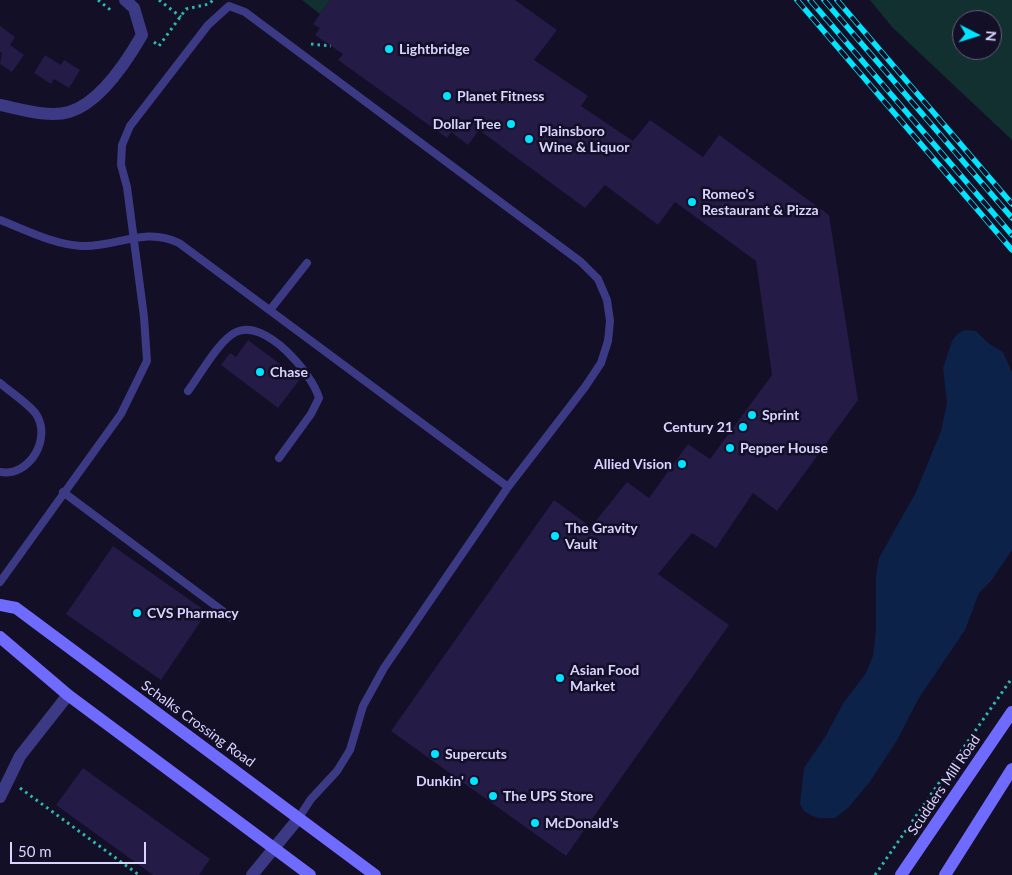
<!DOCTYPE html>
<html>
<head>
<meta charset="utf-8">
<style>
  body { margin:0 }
  #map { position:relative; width:1012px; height:875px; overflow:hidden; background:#130f26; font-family:Lato,sans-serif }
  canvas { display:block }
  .north { position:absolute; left:952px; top:10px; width:50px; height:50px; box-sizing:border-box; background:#130f26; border:1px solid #625e7d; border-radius:50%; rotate:95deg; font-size:14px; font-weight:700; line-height:20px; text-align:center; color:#d9d4ff }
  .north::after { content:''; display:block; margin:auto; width:18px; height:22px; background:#00e5ff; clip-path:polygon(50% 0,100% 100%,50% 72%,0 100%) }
  .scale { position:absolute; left:10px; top:842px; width:136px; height:22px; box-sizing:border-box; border:2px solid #d9d4ff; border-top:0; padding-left:6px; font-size:15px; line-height:18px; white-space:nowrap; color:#d9d4ff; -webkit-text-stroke:4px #130f26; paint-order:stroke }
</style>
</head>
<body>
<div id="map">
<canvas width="1012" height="875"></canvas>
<div class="north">N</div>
<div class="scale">50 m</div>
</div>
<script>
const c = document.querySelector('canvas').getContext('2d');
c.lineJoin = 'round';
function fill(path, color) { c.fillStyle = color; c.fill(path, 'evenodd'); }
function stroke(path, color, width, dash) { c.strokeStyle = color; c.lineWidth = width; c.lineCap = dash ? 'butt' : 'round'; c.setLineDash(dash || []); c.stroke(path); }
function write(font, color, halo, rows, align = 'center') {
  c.font = font + ' Lato,sans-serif'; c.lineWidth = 5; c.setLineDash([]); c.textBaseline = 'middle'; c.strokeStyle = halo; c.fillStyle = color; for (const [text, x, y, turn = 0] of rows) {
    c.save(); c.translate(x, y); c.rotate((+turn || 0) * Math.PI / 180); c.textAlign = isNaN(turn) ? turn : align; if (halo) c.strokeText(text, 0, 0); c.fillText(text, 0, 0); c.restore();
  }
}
const green = new Path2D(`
  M302,0H330L320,14Z
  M870,0H1012V140L892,27ZM962,20H992V50H962Z`);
const water = new Path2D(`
  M965,330L976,331L988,343L1003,352L1012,372V550L991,581L979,593L965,630L919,698L896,742L869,783L848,808L835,818H819L812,816L804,811L800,804L804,768L825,737L844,702L866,673L873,656L876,630V576L879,558L916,492L941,431L947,403L943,368L952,341L957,334Z`);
const building = new Path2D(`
  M330,0H515L557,30L534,60L588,96L581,106L633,141L650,120L703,157L719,135L829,215L858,400L777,511L753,493L716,548L692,533L658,574L729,625L566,856L391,731L554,500L591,527L627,482L649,498L688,444L710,459L772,375L756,261L675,202L658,225L605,185L585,208L479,130L468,145L451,132L447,138L338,60L343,54L315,35L320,28L313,24Z
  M0,26L15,37L10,45L24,55L12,72L0,64L2,53L0,52Z
  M45,55L61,65L64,60L80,70L69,88L54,79L51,84L34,73Z
  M248,340L300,379L278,408L221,365L230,353L236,357Z
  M113,546L207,612L161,680L66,614Z
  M83,768L210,859L199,875H153L56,805Z`);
const path = new Path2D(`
  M98,0L113,12
  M159,0L181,17
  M154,42L159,46L186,9L209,4L213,0
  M311,44L331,46
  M20,788L139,875
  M875,875L1012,678`);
const lane = new Path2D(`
  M0,220C26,230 52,244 81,246C116,248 144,226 179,243L508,487
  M270,310L307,263
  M0,383C9,391 29,404 36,414C52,438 30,477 0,472
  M188,391C200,375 219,340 236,332C265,318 312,373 319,398L311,414L279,458
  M63,492L232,618
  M0,582L121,414L147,361L144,317L127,187L121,165L122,145L130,126L208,25L229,6L245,12L581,262L598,279L607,300L610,321L608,341L601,363L585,387L508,487L384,668L363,706L350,750L337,771L311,799L298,819`);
const street = new Path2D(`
  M0,105C20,109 49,118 69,112C100,103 127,61 142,35L134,8L125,0
  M0,797L20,756L68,695
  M252,875L298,819`);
const secondary = new Path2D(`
  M0,605L16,608L375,875
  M0,637L68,695L310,875
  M901,875L1012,712
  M945,875L1012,769`);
const rail = new Path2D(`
  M797,0L1012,250
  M810,0L1012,235
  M824,0L1012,218
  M837,0L1012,204`);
const markers = [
  [389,49,5,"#00e5ff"],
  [447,96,5,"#00e5ff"],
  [511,124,5,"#00e5ff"],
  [529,139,5,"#00e5ff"],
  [692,202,5,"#00e5ff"],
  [260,372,5,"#00e5ff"],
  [752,415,5,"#00e5ff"],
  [743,427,5,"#00e5ff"],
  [730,448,5,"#00e5ff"],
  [682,464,5,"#00e5ff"],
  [555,536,5,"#00e5ff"],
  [137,613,5,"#00e5ff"],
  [560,678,5,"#00e5ff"],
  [435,754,5,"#00e5ff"],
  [474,781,5,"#00e5ff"],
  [493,796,5,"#00e5ff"],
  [535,823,5,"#00e5ff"]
];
const poiNames = [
  ["Lightbridge",399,49],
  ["Planet Fitness",457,96],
  ["Dollar Tree",501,124,"right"],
  ["Plainsboro",539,131],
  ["Wine & Liquor",539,147],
  ["Romeo's",702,194],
  ["Restaurant & Pizza",702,210],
  ["Chase",270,372],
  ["Sprint",762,415],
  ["Century 21",733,427,"right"],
  ["Pepper House",740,448],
  ["Allied Vision",672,464,"right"],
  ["The Gravity",565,528],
  ["Vault",565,544],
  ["CVS Pharmacy",147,613],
  ["Asian Food",570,670],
  ["Market",570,686],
  ["Supercuts",445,754],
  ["Dunkin'",464,781,"right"],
  ["The UPS Store",503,796],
  ["McDonald's",545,823]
];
const streetNames = [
  ["Schalks Crossing Road",198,724,36],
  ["Scudders Mill Road",944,785,-56]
];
fill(green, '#12302f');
fill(water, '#0c2248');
fill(building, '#241b47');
stroke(path, '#2fb8b0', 3, [2.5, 4]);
stroke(lane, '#3d3a85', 8);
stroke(street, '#3d3a85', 12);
stroke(secondary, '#6f6bff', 12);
stroke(rail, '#00e5ff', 5.5);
stroke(rail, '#130f26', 4, [11]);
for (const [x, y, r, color] of markers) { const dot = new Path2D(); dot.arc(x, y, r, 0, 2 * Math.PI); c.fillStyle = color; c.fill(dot); stroke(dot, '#130f26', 2); }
write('bold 14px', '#d9d4ff', '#130f26', poiNames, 'left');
write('14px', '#d9d4ff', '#130f26', streetNames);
</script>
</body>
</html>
